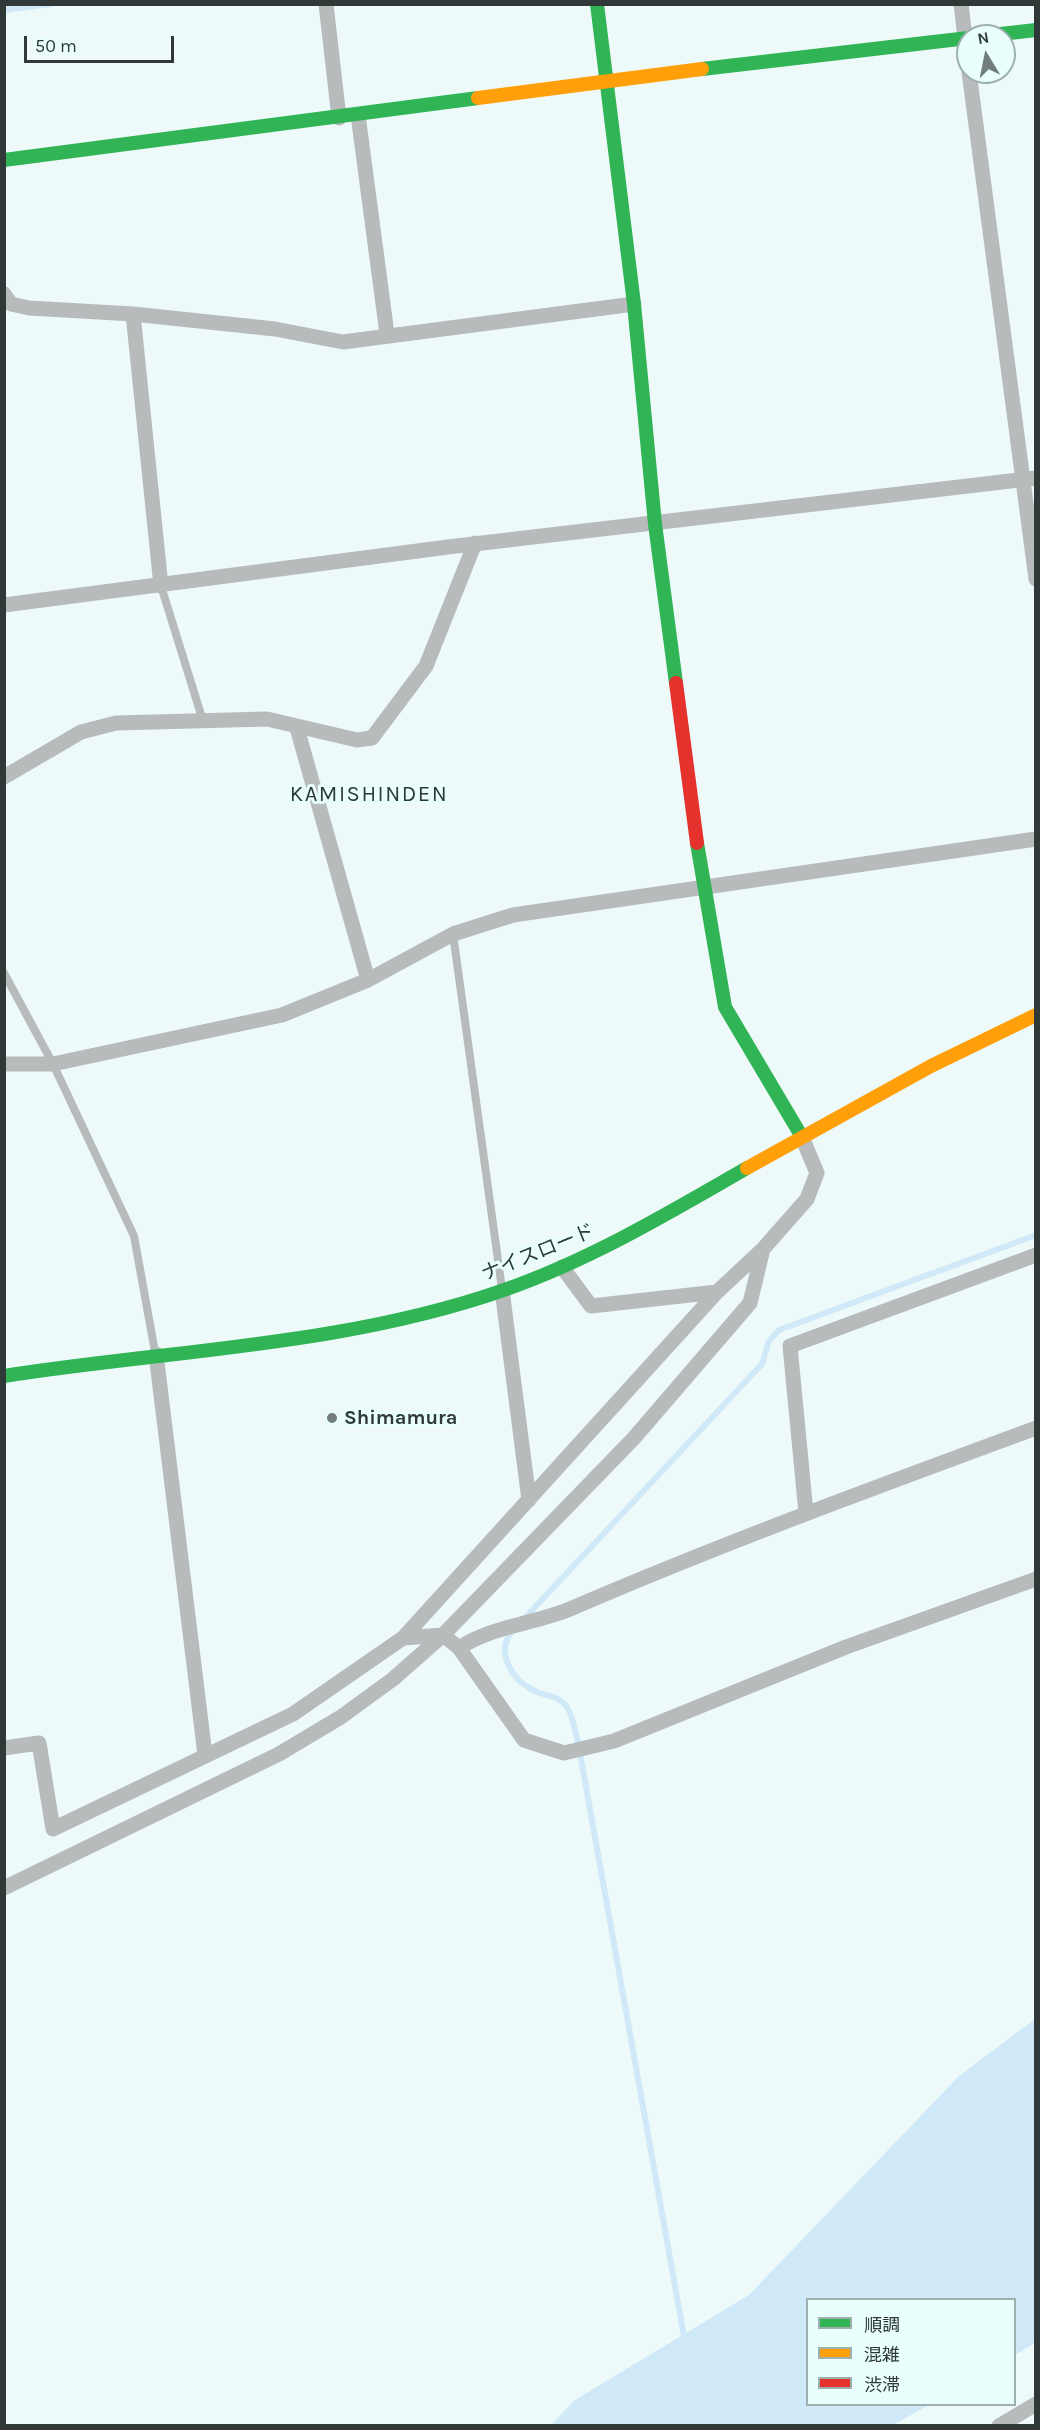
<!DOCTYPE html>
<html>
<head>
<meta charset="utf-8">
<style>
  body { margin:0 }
  #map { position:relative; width:1040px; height:2430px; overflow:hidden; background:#edfaf9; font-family:Karla,"Noto Sans JP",sans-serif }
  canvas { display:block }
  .frame { position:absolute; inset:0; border:6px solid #303938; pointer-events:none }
  .legend { position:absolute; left:806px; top:2298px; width:210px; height:108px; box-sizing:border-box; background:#e8fffd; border:2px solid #9eb0ae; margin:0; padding:8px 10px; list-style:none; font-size:18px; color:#303938 }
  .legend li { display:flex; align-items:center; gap:12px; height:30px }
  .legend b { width:30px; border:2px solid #9eb0ae }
  .north { position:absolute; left:956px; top:24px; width:60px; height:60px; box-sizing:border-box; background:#e8fffd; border:2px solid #9eb0ae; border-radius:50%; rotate:350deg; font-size:16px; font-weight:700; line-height:24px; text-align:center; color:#303938 }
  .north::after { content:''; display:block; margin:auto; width:21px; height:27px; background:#727d7c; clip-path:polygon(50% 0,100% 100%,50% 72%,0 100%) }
  .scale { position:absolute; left:24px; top:36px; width:150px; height:27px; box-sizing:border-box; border:3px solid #303938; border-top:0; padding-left:8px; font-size:18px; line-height:21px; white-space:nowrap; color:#303938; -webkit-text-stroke:4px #e8fffd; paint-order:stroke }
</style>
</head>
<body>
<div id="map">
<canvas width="1040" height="2430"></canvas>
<div class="frame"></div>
<ul class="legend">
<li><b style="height:8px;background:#30b455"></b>順調</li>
<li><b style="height:8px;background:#ff9f0a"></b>混雑</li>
<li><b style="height:8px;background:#e5322d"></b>渋滞</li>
</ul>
<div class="north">N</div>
<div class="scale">50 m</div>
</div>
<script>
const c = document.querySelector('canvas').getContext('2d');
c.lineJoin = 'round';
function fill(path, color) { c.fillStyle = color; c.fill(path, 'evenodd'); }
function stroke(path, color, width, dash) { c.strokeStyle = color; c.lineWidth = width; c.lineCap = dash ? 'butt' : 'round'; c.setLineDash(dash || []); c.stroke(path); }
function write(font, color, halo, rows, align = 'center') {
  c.font = font + ' Karla,"Noto Sans JP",sans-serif'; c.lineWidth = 6; c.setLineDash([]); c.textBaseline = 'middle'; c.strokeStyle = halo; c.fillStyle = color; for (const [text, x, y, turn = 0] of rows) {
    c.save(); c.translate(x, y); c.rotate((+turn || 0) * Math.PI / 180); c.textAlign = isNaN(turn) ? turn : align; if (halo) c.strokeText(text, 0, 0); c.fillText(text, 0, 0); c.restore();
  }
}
const water = new Path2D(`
  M1035,2019V2343L1015,2355L1014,2300H808V2404L929,2405L893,2425H551L575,2400L749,2295L959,2076Z`);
const stream = new Path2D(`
  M4,10L51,4
  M523,1620L762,1364L769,1341L779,1330L1036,1235
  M514,1629C494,1651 511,1679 533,1690C543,1696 559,1695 566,1706C573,1715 575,1731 578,1742L685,2342`);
const lane = new Path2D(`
  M161,586L203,721
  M453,934L502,1289
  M4,973L53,1064L134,1236L155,1352`);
const street = new Path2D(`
  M326,4L339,118
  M961,4L968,63
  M969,72L1036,579
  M358,115L387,334
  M4,294L11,304L29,308L133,314L275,329L343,342L634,304
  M133,314L161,586
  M4,605L448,547L1036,478
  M297,728L368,980
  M4,777L81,732L116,723L267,719L357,740L372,738L426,666L475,543
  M4,1064H53L282,1015L368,980L453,934L513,915L1036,839
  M562,1267L591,1306L717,1292
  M502,1290L529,1500
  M156,1354L205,1755
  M806,1513L790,1346L1036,1255
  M403,1638L717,1292L763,1249
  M459,1648C492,1626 534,1624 570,1609C723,1543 879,1486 1036,1428
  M4,1748L39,1743L53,1829L293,1714L403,1638L443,1635L459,1648L524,1740L564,1753L614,1741L846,1647L1036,1579
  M4,1888L279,1754L341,1717L393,1679L443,1635L634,1438L750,1303L763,1249L807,1199L817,1173L802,1137
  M999,2426L1036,2404`);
const fast = new Path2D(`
  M597,4L634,304L655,524L676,683
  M983,36L1036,30
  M702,69L968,38
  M4,160L478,98
  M697,843L725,1007L802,1137
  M4,1376C170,1350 344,1346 504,1290C590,1260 669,1213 747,1168`);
const slow = new Path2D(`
  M478,98L702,69
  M747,1168L931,1066L1036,1015`);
const jam = new Path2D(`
  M676,683L697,843`);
const markers = [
  [332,1418,6,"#727d7c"]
];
const streetNames = [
  ["ナイスロード",538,1253,-22]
];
const poiNames = [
  ["Shimamura",344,1418]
];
const quarterNames = [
  ["KAMISHINDEN",369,795]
];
fill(water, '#d0e9f8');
stroke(stream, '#d0e9f8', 6);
stroke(lane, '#b7bbbc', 8);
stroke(street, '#b7bbbc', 15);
stroke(fast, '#30b455', 14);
stroke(slow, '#ff9f0a', 14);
stroke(jam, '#e5322d', 14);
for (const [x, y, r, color] of markers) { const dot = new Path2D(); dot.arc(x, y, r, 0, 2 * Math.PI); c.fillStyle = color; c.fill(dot); stroke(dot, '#e8fffd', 2); }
write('20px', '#303938', '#e8fffd', streetNames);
write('bold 20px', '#303938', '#e8fffd', poiNames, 'left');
c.letterSpacing = '1.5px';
write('22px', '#303938', '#e8fffd', quarterNames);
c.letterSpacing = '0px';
</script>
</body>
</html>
